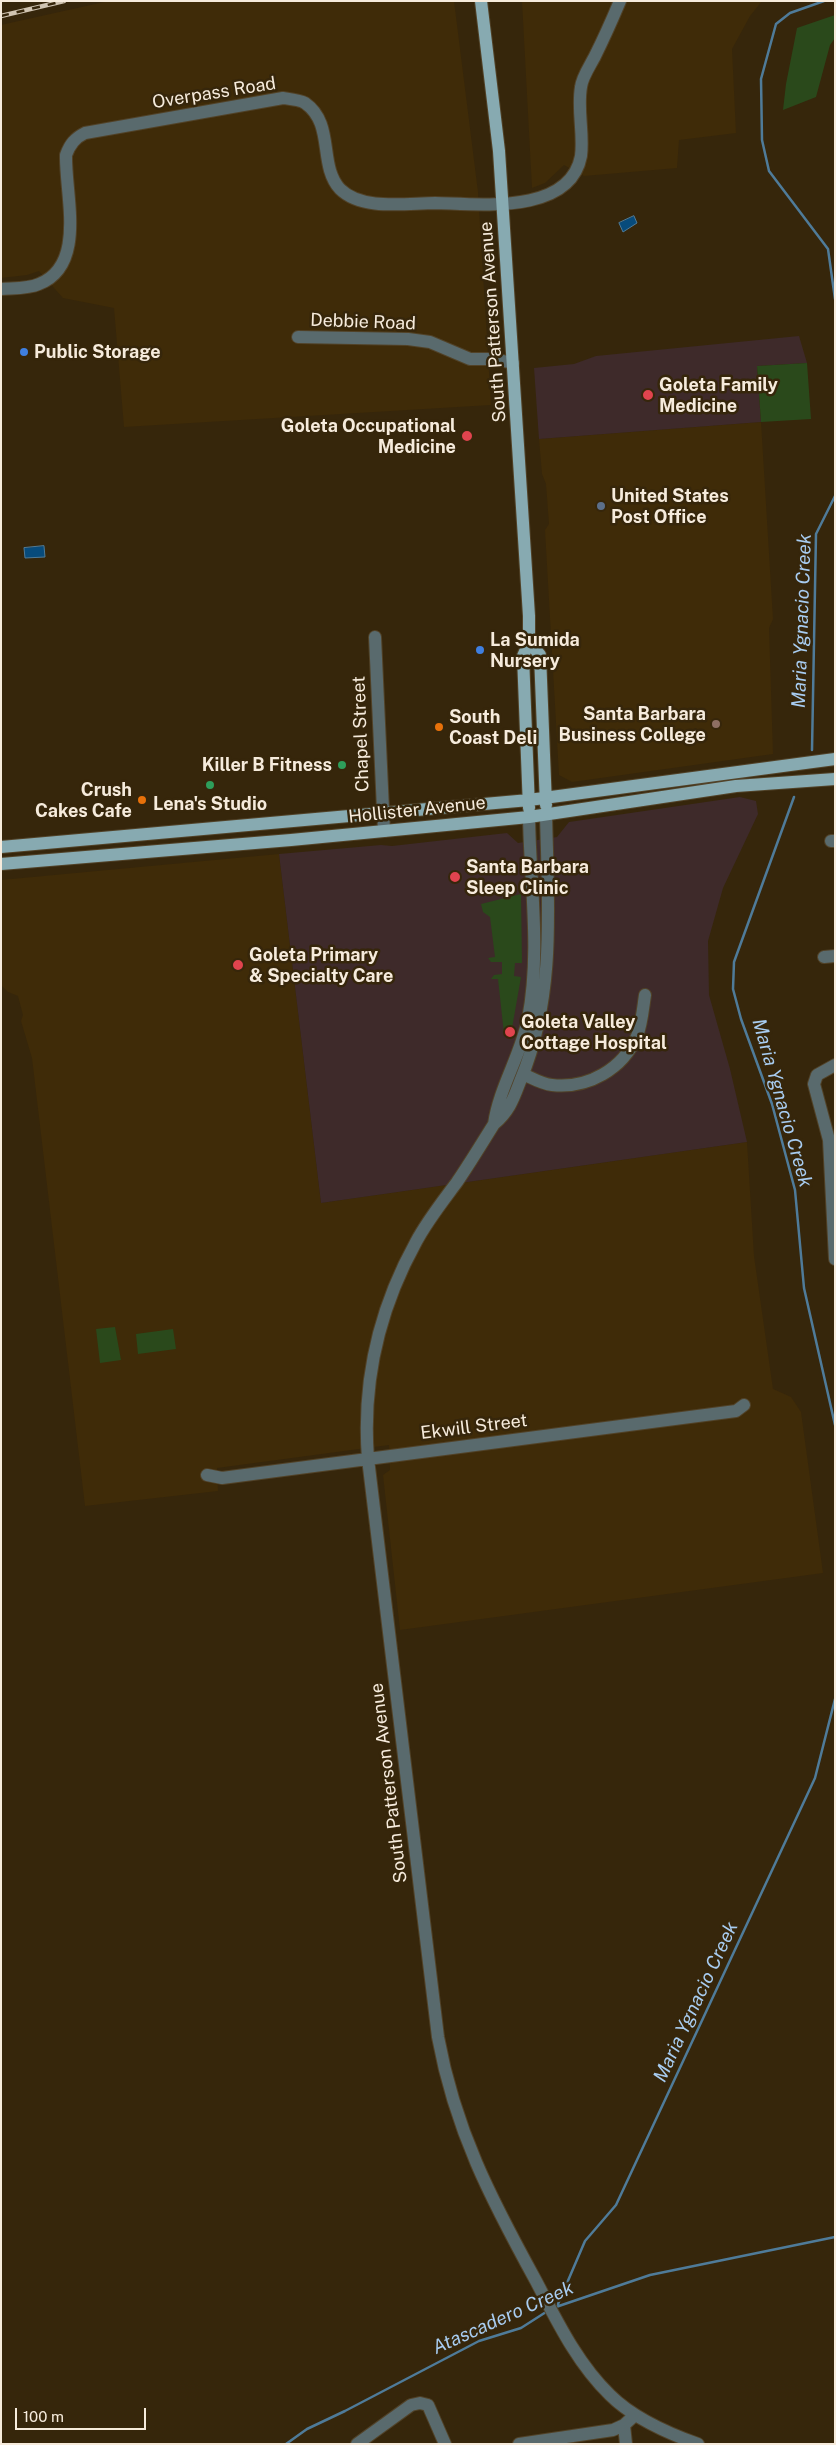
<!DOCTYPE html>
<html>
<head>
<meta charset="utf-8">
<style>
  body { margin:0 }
  #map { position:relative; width:836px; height:2445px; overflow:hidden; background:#36260b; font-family:"Public Sans",sans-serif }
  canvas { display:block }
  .frame { position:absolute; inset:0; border:2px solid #f6ebdc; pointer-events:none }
  .scale { position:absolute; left:15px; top:2408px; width:131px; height:22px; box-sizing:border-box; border:2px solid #f6ebdc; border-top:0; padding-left:6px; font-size:15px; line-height:18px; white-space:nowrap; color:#f6ebdc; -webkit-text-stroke:4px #36260b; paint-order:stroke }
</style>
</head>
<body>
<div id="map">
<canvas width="836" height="2445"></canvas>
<div class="frame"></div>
<div class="scale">100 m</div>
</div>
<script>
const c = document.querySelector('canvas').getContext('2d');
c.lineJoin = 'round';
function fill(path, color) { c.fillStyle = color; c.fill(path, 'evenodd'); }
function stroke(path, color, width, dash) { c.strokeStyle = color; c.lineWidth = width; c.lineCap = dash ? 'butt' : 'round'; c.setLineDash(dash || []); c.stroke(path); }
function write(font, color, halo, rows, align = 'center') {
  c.font = font + ' "Public Sans",sans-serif'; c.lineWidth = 5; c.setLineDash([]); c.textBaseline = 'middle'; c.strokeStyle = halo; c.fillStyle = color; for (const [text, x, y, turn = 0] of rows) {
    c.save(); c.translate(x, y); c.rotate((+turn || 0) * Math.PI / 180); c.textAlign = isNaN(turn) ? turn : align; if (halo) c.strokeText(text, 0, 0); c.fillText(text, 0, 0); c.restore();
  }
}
const built = new Path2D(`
  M109,1H454L478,192L491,405L124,427L114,308L63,298L39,271L27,275L1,278V25Z
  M522,1H762L750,16L732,49L736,133L679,140L677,168L584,176L564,165L545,183L532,188Z
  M761,422L773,619L769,628L773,754L572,782L559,775L545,530L549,524L546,484L542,474L539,439Z
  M279,854L321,1203L747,1142L754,1256L773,1389L791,1397L801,1412L823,1573L400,1630L383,1475L390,1470L389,1445L217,1468L218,1491L85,1506L32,1058L21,1021L23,1015L18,996L8,992L1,985V880Z`);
const medical = new Path2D(`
  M799,336L807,363L757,366L761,422L539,439L534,368L574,364L596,356Z
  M740,797L756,801L758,814L723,888L708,941L709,995L730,1069L747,1142L321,1203L279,854L381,845L392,846L507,833L518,843L557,837L569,822Z`);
const green = new Path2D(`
  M835,15V38L830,45L816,97L783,110L786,84L797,28Z
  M807,363L811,419L761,422L757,366Z
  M521,894L522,963H515L514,976L521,977L511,1034H504L498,979H491L494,975L502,974V962H491L488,958L495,957L490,917L483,912L481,904Z
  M115,1327L121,1360L100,1363L96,1329Z
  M173,1329L176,1349L138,1354L136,1334Z`);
const water = new Path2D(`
  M634,216L637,223L623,232L619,223Z
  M44,546L45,557L25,558L24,548Z`);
const stream = new Path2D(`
  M824,1L790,13L776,24L761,79L762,140L769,171L828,249L835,299
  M812,750L816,534L835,496
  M794,797L734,962L733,989L741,1019L772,1104L795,1190L804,1288L835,1425
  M558,2304L585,2241L616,2205L815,1778L835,1699
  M553,2308L650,2275L835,2237
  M286,2444L307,2429L345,2411L479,2341L521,2328L546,2312`);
const minor = new Path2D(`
  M1,289C13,288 28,289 39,284C87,265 65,195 66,155C70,144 75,138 85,133L283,98C290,99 300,100 305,103C335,124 318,165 340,189C362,211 407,203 435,203C479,204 570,215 581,156C584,133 577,110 581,87C582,77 590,66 595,56C604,38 612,20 620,1
  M298,337L408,339L430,342L470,359H494L513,363
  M375,637L384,831
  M546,815C548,903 556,995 521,1079C514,1097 510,1111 494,1124C482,1143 470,1163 457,1182C443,1201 427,1221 416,1242C379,1309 362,1382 368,1459L438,2037C455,2130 491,2199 536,2281C557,2321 577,2363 610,2395C633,2418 667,2433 698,2444
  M831,841H835
  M824,957L835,956
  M835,1065L817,1075L814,1084L829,1140L835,1259
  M523,1074C532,1078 542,1084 552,1085C588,1089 623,1069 637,1036C642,1023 643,1008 645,995
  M494,1124C499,1088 521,1055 528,1019C541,951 530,885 529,817
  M207,1475L222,1478L736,1411L744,1405
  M624,2425L626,2444
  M357,2444L411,2405L420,2403L428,2405L445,2444
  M519,2444L613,2430L624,2425L635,2415`);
const major = new Path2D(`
  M481,1L499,151L529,616V642L523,656L529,808
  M529,642L540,655L546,805
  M1,847L529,800L835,759
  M1,864L291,840L529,817L736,786L835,779`);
const rail = new Path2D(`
  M1,16L64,1`);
const markers = [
  [24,352,5,"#3f7fe0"],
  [648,395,6,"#e0444e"],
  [467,436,6,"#e0444e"],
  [601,506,5,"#5c6f8a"],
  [480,650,5,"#3f7fe0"],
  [716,724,5,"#8d6e63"],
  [439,727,5,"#e8710a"],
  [342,765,5,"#2e9e5b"],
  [210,785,5,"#2e9e5b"],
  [142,800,5,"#e8710a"],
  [455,877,6,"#e0444e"],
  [238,965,6,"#e0444e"],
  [510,1032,6,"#e0444e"]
];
const streetNames = [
  ["Overpass Road",214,93,-9],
  ["Debbie Road",363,322,2],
  ["South Patterson Avenue",493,322,-94],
  ["Chapel Street",361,734,-92],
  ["Hollister Avenue",417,810,-6],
  ["Ekwill Street",474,1427,-7],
  ["South Patterson Avenue",389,1783,-97]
];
const poiNames = [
  ["Public Storage",34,352],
  ["Goleta Family",659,385],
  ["Medicine",659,406],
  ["Goleta Occupational",456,426,"right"],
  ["Medicine",456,447,"right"],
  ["United States",611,496],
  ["Post Office",611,517],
  ["La Sumida",490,640],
  ["Nursery",490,661],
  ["Santa Barbara",706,714,"right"],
  ["Business College",706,735,"right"],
  ["South",449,717],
  ["Coast Deli",449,738],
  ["Killer B Fitness",332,765,"right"],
  ["Crush",132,790,"right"],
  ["Cakes Cafe",132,811,"right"],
  ["Lena's Studio",210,804,"center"],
  ["Santa Barbara",466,867],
  ["Sleep Clinic",466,888],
  ["Goleta Primary",249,955],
  ["& Specialty Care",249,976],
  ["Goleta Valley",521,1022],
  ["Cottage Hospital",521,1043]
];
const waterNames = [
  ["Maria Ygnacio Creek",802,621,-88],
  ["Maria Ygnacio Creek",782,1103,74],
  ["Maria Ygnacio Creek",696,2002,-65],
  ["Atascadero Creek",503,2318,-24]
];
fill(built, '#3f2b08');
fill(medical, '#3e2a2a');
fill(green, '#2a491b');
fill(water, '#074b7c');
stroke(water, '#4f7b99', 1);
stroke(stream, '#4f7b99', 2.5);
stroke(minor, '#514228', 14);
stroke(major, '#514228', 14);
stroke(minor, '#596a6d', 12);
stroke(major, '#87aab1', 12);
stroke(rail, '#d0c4b2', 4.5);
stroke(rail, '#36260b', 2.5, [8]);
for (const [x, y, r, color] of markers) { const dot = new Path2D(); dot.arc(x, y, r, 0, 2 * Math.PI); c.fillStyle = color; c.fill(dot); stroke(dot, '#36260b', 2); }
write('18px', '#f6ebdc', '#36260b', streetNames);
write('bold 18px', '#f6ebdc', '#36260b', poiNames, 'left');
write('italic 19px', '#a8ccf0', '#36260b', waterNames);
</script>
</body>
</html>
